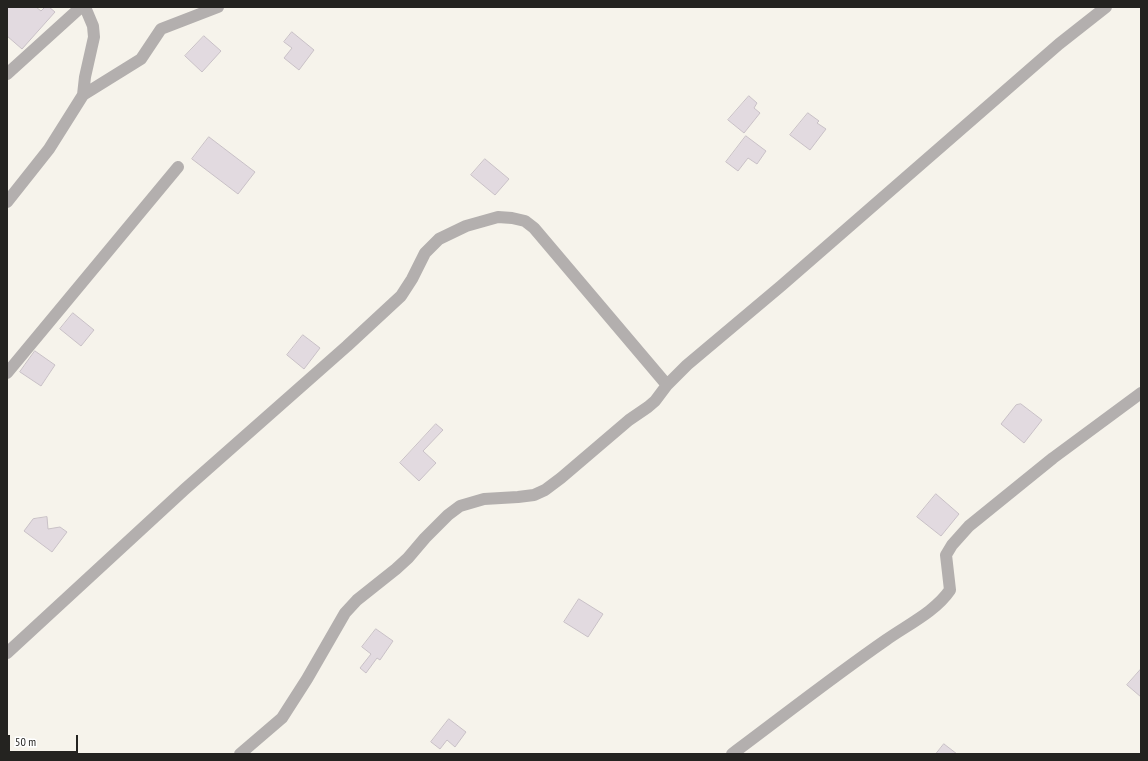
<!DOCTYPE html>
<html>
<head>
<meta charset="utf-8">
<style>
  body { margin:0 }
  #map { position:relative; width:1148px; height:761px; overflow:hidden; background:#f6f3eb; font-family:"PT Sans Narrow",sans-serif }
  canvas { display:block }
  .frame { position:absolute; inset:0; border:8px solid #242320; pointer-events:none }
  .scale { position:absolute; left:8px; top:735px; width:70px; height:18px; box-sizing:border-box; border:2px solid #242320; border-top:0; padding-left:5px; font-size:12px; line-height:14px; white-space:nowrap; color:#242320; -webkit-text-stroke:3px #fff; paint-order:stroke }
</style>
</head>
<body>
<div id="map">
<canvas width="1148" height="761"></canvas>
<div class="frame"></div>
<div class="scale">50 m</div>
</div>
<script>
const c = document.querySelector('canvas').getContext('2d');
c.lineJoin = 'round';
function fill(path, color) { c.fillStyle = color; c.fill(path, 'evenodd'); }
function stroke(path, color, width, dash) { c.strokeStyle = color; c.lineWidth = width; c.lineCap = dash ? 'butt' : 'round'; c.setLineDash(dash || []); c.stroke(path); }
const building = new Path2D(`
  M7,7H36L41,11L45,7H49L55,12L22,49L7,36Z
  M292,32L314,50L299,70L284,58L292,48L284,42Z
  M204,36L221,51L202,72L185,56Z
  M749,96L757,103L754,108L760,113L744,133L728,120Z
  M808,113L819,121L817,123L826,129L810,150L790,135Z
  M746,136L766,151L757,164L748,158L738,171L726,162Z
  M209,137L255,172L238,194L192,159Z
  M485,159L509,179L495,195L471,175Z
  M73,313L94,330L81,346L60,329Z
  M303,335L320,348L304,369L287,355Z
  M35,351L55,365L41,386L20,372Z
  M1021,404L1042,420L1024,443L1001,424L1016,405Z
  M436,424L443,430L423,451L436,463L419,481L400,463Z
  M936,494L959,514L941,536L917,517Z
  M47,517L48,529L60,527L67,532L52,552L24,531L33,519Z
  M579,599L603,614L588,637L564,622Z
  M376,629L393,641L380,660L377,658L366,673L360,668L371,654L362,647Z
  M1141,669V697L1127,685Z
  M449,719L466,732L455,747L447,740L440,749L431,742Z
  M944,744L957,754H936Z`);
const minor = new Path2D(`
  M7,74L81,7
  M83,95L85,77L94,37L93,26L85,7
  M7,202L49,149L83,95L141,59L161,29L218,7
  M7,373L178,167
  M7,653L185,489L347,346L401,296L412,279L425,253L439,239L466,226L498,217L512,218L525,221L534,228L667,385
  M240,754L282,718L307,679L345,613L357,600L396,569L408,558L425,538L448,515L460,506L484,499L518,497L534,495L545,490L561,478L629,420L648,407L655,401L667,385L687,365L781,286L1059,44L1106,7
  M732,754C783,716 834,676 886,640C907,625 935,612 950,590L946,555L952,545L969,526L1053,458L1141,393`);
fill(building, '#e2dae0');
stroke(building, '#c8c0c6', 1);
stroke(minor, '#b3afae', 12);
</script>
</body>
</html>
